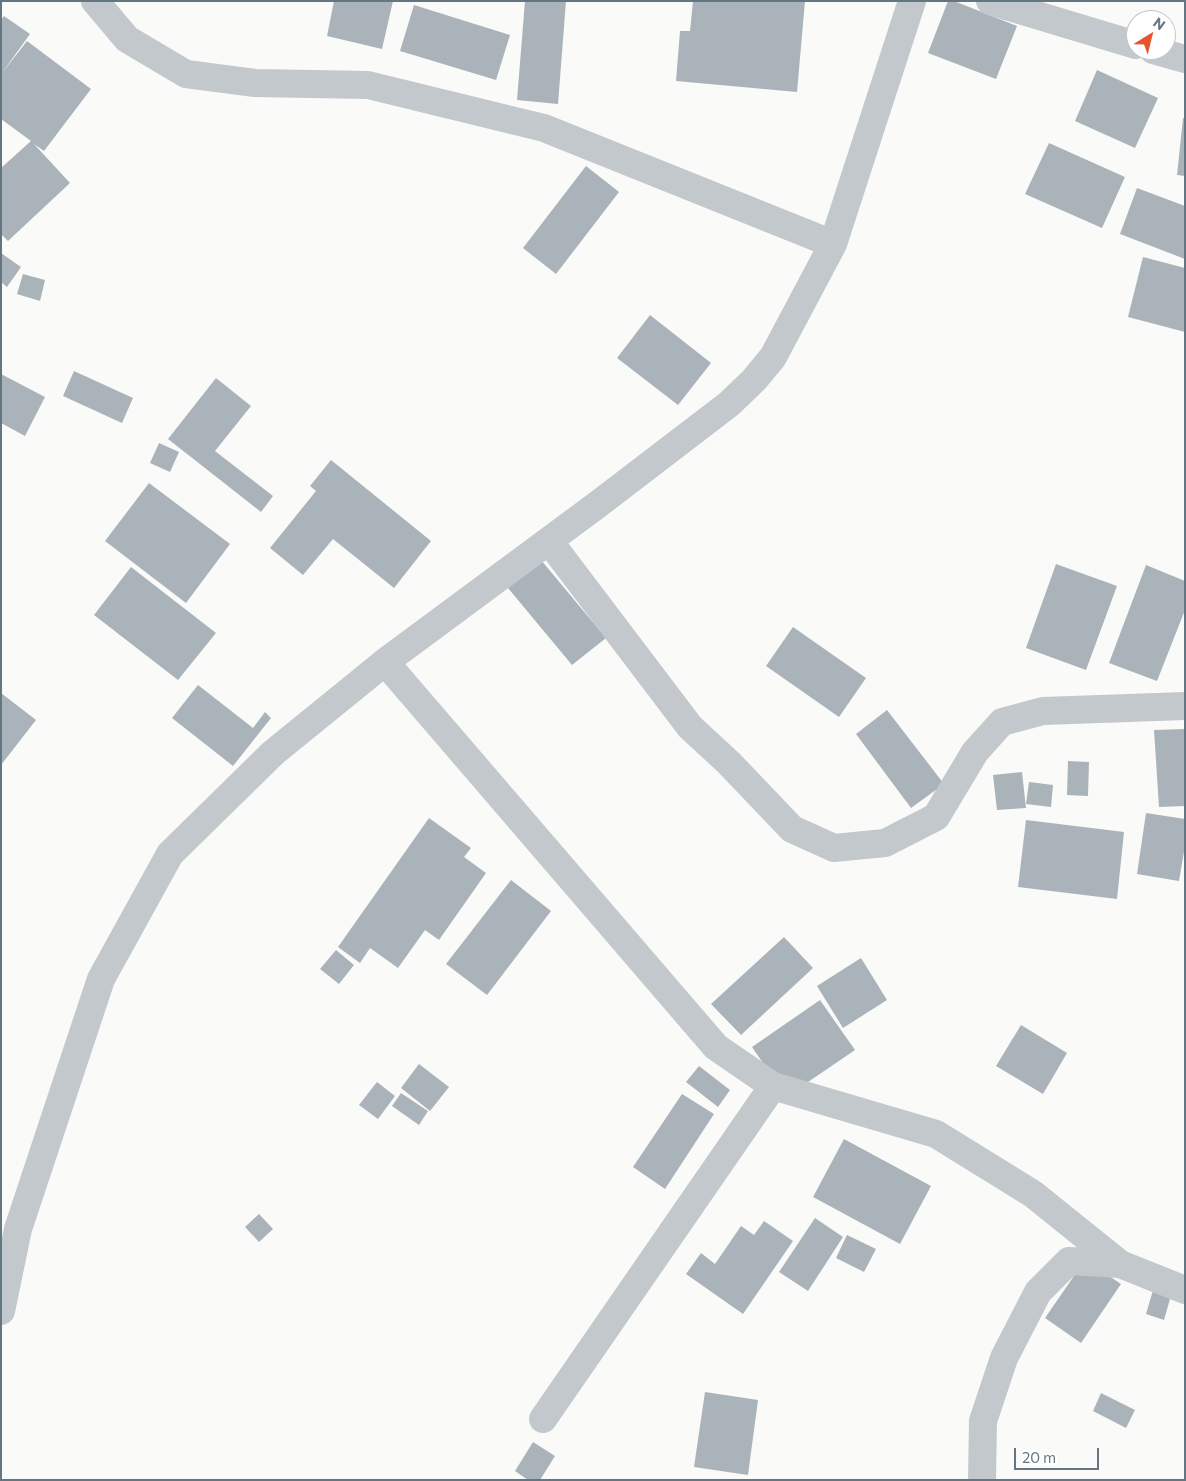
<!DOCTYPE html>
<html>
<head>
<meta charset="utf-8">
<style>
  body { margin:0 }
  #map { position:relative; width:1186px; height:1481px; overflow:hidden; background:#fafaf8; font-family:Commissioner,sans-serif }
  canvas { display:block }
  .frame { position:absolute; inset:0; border:2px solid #657683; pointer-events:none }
  .north { position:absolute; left:1126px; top:10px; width:50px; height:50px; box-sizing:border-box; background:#fff; border:1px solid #c1c8cd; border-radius:50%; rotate:36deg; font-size:14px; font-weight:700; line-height:20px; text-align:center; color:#657683 }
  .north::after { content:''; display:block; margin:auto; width:18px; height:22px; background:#e4572e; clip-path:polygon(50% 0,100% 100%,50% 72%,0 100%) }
  .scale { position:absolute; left:1014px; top:1448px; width:85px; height:22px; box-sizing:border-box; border:2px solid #657683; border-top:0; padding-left:6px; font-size:15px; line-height:18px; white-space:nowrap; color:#657683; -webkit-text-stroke:4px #fff; paint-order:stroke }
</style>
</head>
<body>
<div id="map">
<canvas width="1186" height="1481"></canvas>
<div class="frame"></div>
<div class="north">N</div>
<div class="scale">20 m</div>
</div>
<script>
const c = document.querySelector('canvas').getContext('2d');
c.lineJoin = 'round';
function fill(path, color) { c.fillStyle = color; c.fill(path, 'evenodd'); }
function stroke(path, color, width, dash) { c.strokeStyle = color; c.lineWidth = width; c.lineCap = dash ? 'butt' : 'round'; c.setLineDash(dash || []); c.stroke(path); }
const building = new Path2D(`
  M334,1H393L382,49L327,36Z
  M525,1H566L558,104L517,100Z
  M693,1H805L797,92L676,81L680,31H690Z
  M948,1H954L1017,26L996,79L928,53Z
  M414,5L510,35L496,80L400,51Z
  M4,16L30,34L2,73L27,41L91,89L44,151L34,144L70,183L8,241L1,234V168L31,141L1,119V20Z
  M1097,70L1158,98L1135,148L1075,121Z
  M1183,118H1185V176L1177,175Z
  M1049,143L1125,177L1102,228L1025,194Z
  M586,166L619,192L556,274L523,248Z
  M1137,188L1185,206V259L1120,234Z
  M1,253L21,267L7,287L1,282Z
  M1143,257L1185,268V332L1128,317Z
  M23,274L45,280L40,301L17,294Z
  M650,315L711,363L678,405L617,358Z
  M74,371L133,398L122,423L63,396Z
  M1,374L45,397L25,436L1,423Z
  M216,378L251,406L215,451L273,496L261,512L168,439Z
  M159,443L179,452L170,472L150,463Z
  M331,460L431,541L394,588L333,539L303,575L270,548L316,491L310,486Z
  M149,483L230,544L186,603L105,541Z
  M541,560L606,638L572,665L508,588Z
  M1056,564L1117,586L1086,670L1026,648Z
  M1146,565L1185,581V610L1157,681L1109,663Z
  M131,567L216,633L178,680L94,615Z
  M793,627L866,678L839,717L766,666Z
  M198,685L253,728L265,712L271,718L233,766L172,718Z
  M1,693L36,720L1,765Z
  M887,710L944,784L911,808L856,734Z
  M1185,729V806L1159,807L1154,730Z
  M1068,761L1089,762L1088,796L1067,795Z
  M1022,772L1026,808L997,810L993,775Z
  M1029,782L1053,785L1051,807L1026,804Z
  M1146,813L1185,819V846L1179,881L1137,874Z
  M429,818L471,848L464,857L486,873L439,940L425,930L398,968L370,948L360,963L338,947Z
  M1026,820L1124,832L1117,899L1018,887Z
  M511,880L551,911L487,995L446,964Z
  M784,937L813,968L741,1035L711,1004Z
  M336,950L354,965L339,984L320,969Z
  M861,958L887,1000L843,1028L817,986Z
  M820,1000L855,1050L786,1097L752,1047Z
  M1021,1025L1067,1053L1043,1094L996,1066Z
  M419,1064L449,1087L430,1111L401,1088Z
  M699,1066L730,1090L718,1107L686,1082Z
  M377,1082L395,1096L378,1119L359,1105Z
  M401,1093L428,1111L419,1125L392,1106Z
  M682,1094L714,1114L665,1189L633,1167Z
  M844,1139L931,1186L900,1244L813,1197Z
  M259,1214L273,1229L259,1242L245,1227Z
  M815,1218L843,1237L808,1291L779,1272Z
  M764,1221L793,1241L743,1314L686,1274L701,1253L715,1264L741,1226L754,1235Z
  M847,1235L876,1249L864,1272L836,1258Z
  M1085,1260L1121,1284L1081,1343L1045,1318Z
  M1154,1287L1172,1292L1164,1320L1146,1314Z
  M705,1392L758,1400L748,1475L694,1467Z
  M1101,1393L1135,1410L1126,1428L1093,1411Z
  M533,1442L555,1456L540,1480H528L515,1471Z`);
const minor = new Path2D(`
  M95,1L127,39L186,74L255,83L368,85L544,128L833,244
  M990,1L1136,45
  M1153,50L1185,59
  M549,541L690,727L729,763L792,829L834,848L885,843L936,817L975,752L1002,722L1043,711L1185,706
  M385,662L716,1047L773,1086L936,1134L1033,1194L1120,1264
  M1,1311L18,1229L101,979L170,854L273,753L385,662L597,505L729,404L754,380L773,357L833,244L912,1
  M543,1419L773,1086
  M982,1480L983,1421L1004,1358L1038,1292L1069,1261L1120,1264L1185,1290`);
fill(building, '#aab3b9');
stroke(minor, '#c3c8cc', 28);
</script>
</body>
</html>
